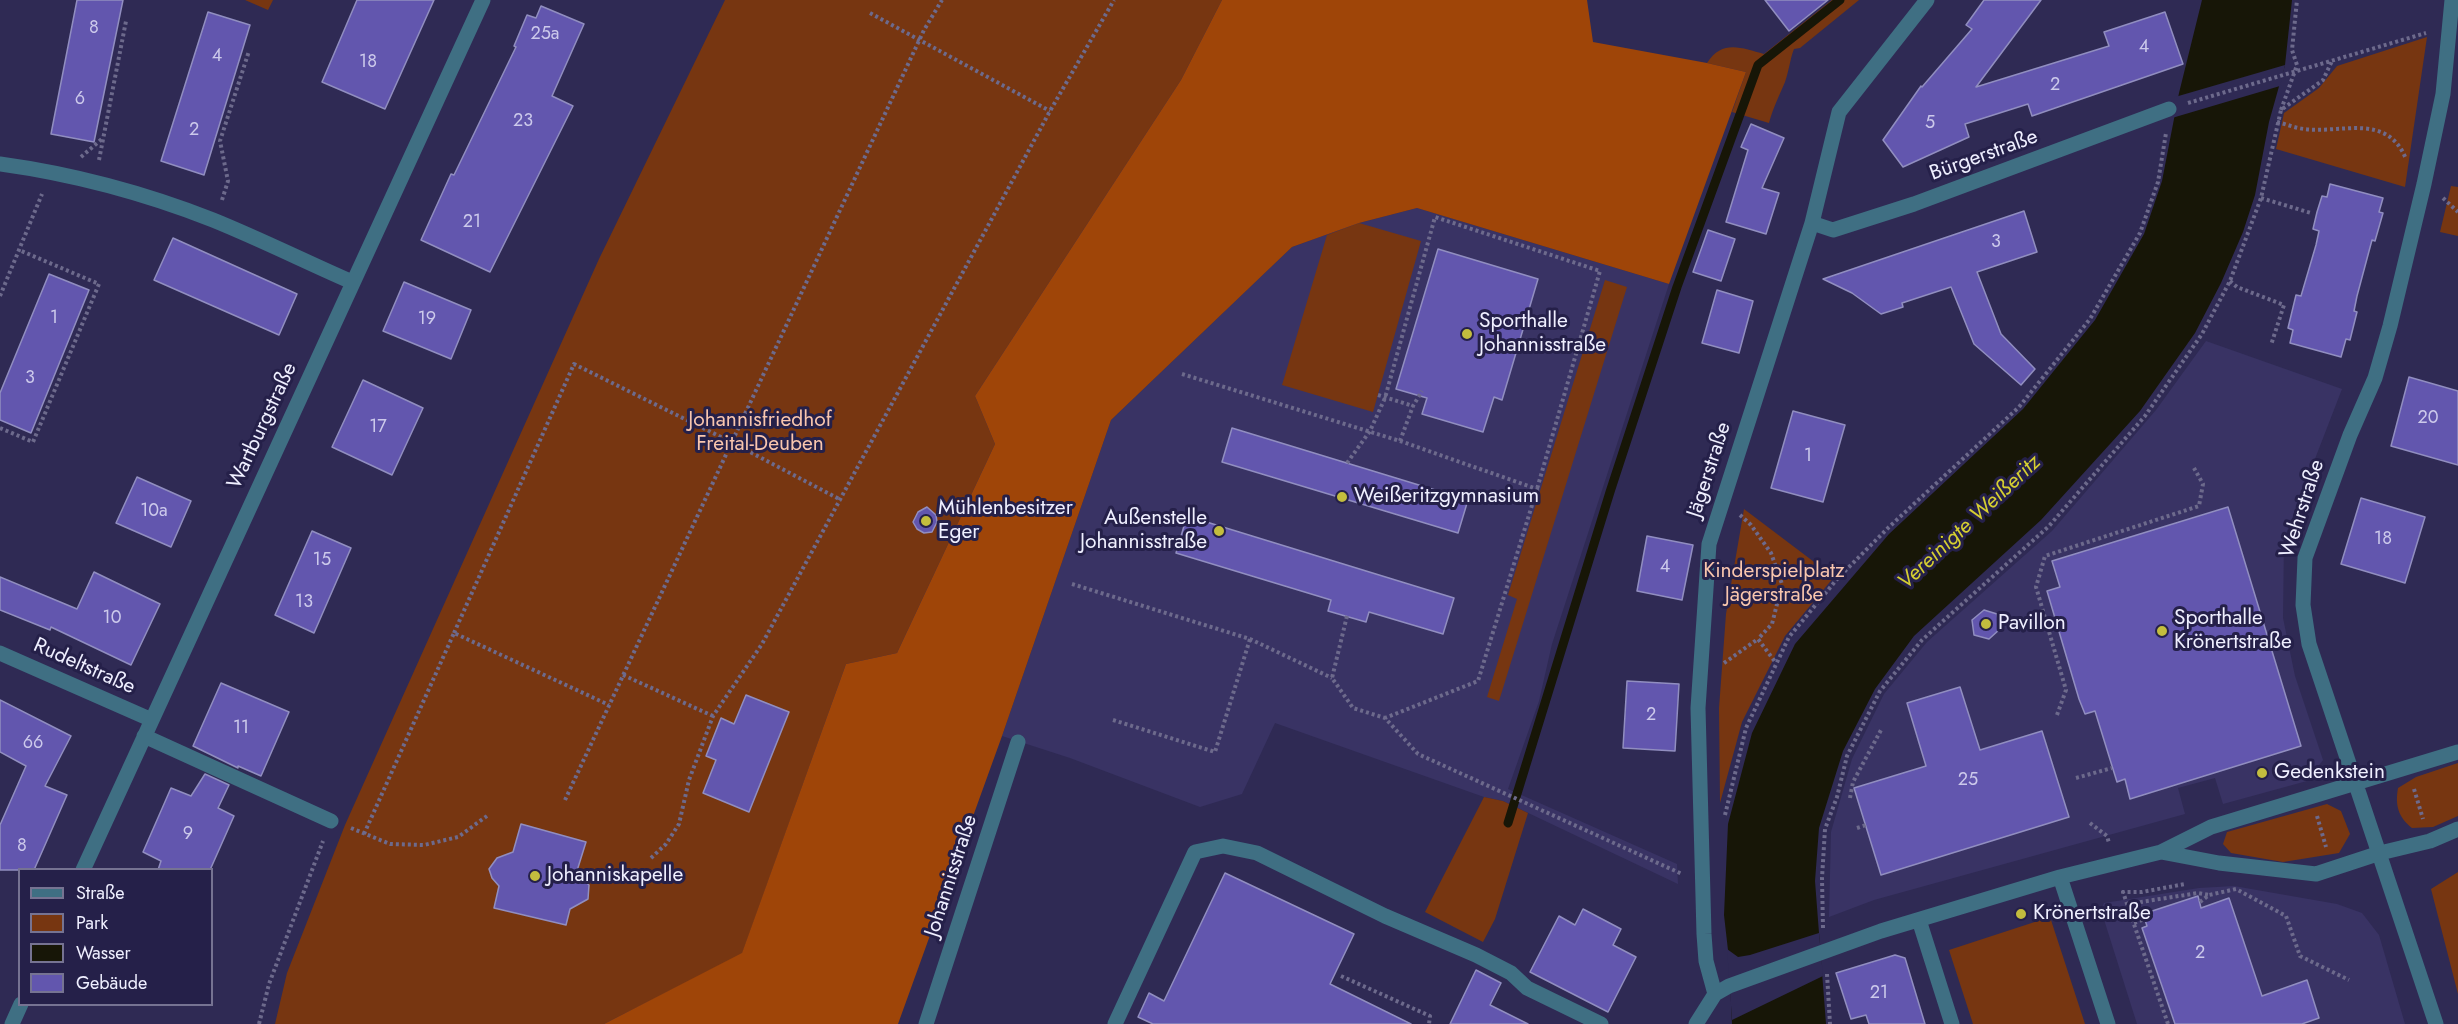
<!DOCTYPE html>
<html>
<head>
<meta charset="utf-8">
<style>
  body { margin:0 }
  #map { position:relative; width:2458px; height:1024px; overflow:hidden; background:#2f2a54; font-family:Jost,sans-serif }
  canvas { display:block }
  .legend { position:absolute; left:18px; top:868px; width:195px; height:138px; box-sizing:border-box; background:#252049; border:2px solid #767392; margin:0; padding:8px 10px; list-style:none; font-size:18px; color:#efefff }
  .legend li { display:flex; align-items:center; gap:12px; height:30px }
  .legend b { width:30px; border:2px solid #767392 }
</style>
</head>
<body>
<div id="map">
<canvas width="2458" height="1024"></canvas>
<ul class="legend">
<li><b style="height:8px;background:#3f6f83"></b>Straße</li>
<li><b style="height:16px;background:#773611"></b>Park</li>
<li><b style="height:16px;background:#171607"></b>Wasser</li>
<li><b style="height:16px;background:#6256ae"></b>Gebäude</li>
</ul>
</div>
<script>
const c = document.querySelector('canvas').getContext('2d');
c.lineJoin = 'round';
function fill(path, color) { c.fillStyle = color; c.fill(path, 'evenodd'); }
function stroke(path, color, width, dash) { c.strokeStyle = color; c.lineWidth = width; c.lineCap = dash ? 'butt' : 'round'; c.setLineDash(dash || []); c.stroke(path); }
function write(font, color, halo, rows, align = 'center') {
  c.font = font + ' Jost,sans-serif'; c.lineWidth = 6; c.setLineDash([]); c.textBaseline = 'middle'; c.strokeStyle = halo; c.fillStyle = color; for (const [text, x, y, turn = 0] of rows) {
    c.save(); c.translate(x, y); c.rotate((+turn || 0) * Math.PI / 180); c.textAlign = isNaN(turn) ? turn : align; if (halo) c.strokeText(text, 0, 0); c.fillText(text, 0, 0); c.restore();
  }
}
const built = new Path2D(`
  M1417,208L1669,284L1552,644L1539,701L1508,789L1677,864L1678,884L1503,801L1484,797L1275,723L1242,794L1200,807L1070,758L1002,736L1111,420L1292,247L1359,223Z
  M2206,341L2342,389L2284,539L2283,618L2295,676L2323,760L2307,781L2223,804L2215,778L2178,788L2185,814L1874,900L1829,917L1831,832L1852,759L1884,694L1927,642L2052,531L2156,410Z
  M2234,886L2337,904L2362,913L2379,935L2405,1024H2137L2101,910L2104,903L2199,888Z`);
const green = new Path2D(`
  M245,0H273L268,10Z
  M725,0H1222L1181,80L975,396L995,444L897,653L846,664L742,954L604,1024H275L287,973L345,825L599,259Z
  M1832,0H1859L1800,48L1794,49C1790,59 1789,71 1785,82C1779,96 1773,108 1769,123L1732,112L1746,72L1707,63C1722,39 1742,48 1764,54Z
  M2427,37L2405,187L2276,149L2284,113L2319,88L2337,66Z
  M2451,186L2458,187V236L2440,232Z
  M1359,223L1421,241L1373,412L1282,385L1327,235Z
  M1605,280L1627,287L1499,701L1487,697L1517,599L1508,595Z
  M1744,509L1834,577L1785,636L1742,722L1720,803L1719,708L1726,614Z
  M2458,763V816L2433,827L2412,828C2398,817 2395,805 2398,788L2416,777Z
  M1484,797L1503,801L1528,813L1495,919L1483,942L1425,912Z
  M2327,804L2341,811L2350,834L2339,853L2283,862L2231,853L2223,844L2227,832Z
  M2458,872V994L2431,889Z
  M2050,917L2085,1024H1973L1949,950Z`);
const forest = new Path2D(`
  M1222,0H1587L1593,42L1707,63L1746,72L1669,284L1417,208L1359,223L1292,247L1111,420L1002,736L898,1024H604L742,953L846,664L897,653L995,444L975,396L1181,80Z`);
const water = new Path2D(`
  M2202,0H2292L2285,65L2269,122L2255,195L2243,232L2221,283L2195,333L2140,411L2041,520L1914,636L1875,689L1843,751L1819,828L1815,881L1826,1024H1732L1729,959L1724,915L1728,824L1752,733L1795,644L1889,534L2023,409L2095,320L2144,234L2162,181L2179,93Z`);
const pier = new Path2D(`
  M2285,65L2280,86L2172,118L2175,97Z
  M1819,933L1823,976L1732,1020L1727,949L1738,957L1750,955Z`);
const stream = new Path2D(`
  M1508,823L1610,492L1677,287L1758,65L1840,0`);
const building = new Path2D(`
  M77,0H123L94,142L51,134Z
  M357,0H434L385,109L322,82Z
  M1765,0H1828L1789,31Z
  M1984,0H2041L1976,87L2109,46L2104,32L2165,12L2183,64L2032,116L2028,104L1965,124L1969,137L1903,167L1883,140L1921,86L1922,87L1972,29L1966,25Z
  M541,6L584,24L552,96L573,106L490,272L421,240L451,174L454,175L516,47L514,46L527,15L536,18Z
  M208,12L250,25L204,175L161,161Z
  M1751,124L1784,138L1762,188L1779,193L1766,234L1726,222L1748,150L1741,147Z
  M2330,184L2383,198L2379,212L2383,213L2375,241L2372,240L2357,296L2354,311L2357,312L2350,340L2346,339L2341,357L2290,343L2293,330L2288,328L2296,295L2301,296L2316,245L2319,231L2313,229L2317,212L2322,196L2327,197Z
  M2024,211L2037,252L1977,272L2001,334L2035,369L2021,385L1974,344L1951,287L1902,303L1903,307L1881,314L1852,293L1823,279Z
  M1708,230L1735,239L1721,281L1693,272Z
  M173,238L297,294L279,335L154,280Z
  M1438,249L1538,279L1502,400L1494,397L1483,432L1422,414L1427,398L1396,389Z
  M49,274L89,290L31,433L0,420V393Z
  M404,282L471,310L451,359L383,331Z
  M1717,290L1753,301L1739,353L1702,343Z
  M2409,377L2458,391V465L2391,446Z
  M363,380L423,408L392,475L332,447Z
  M1793,411L1845,425L1823,502L1771,488Z
  M1232,428L1468,500L1458,533L1222,462Z
  M137,477L191,501L171,547L116,523Z
  M2361,498L2425,517L2405,583L2341,564Z
  M927,507L936,515L937,522L932,532L924,533L917,529L913,522L918,512Z
  M2228,507L2301,746L2130,799L2125,779L2117,782L2095,711L2085,714L2079,699L2047,591L2060,587L2052,561Z
  M1187,516L1454,598L1443,634L1369,612L1366,622L1328,611L1331,600L1176,553Z
  M312,531L351,548L314,633L275,615Z
  M1647,536L1693,545L1682,600L1637,591Z
  M94,572L160,604L131,665L51,627L50,630L0,610V577L77,609Z
  M1984,610L1997,614L2000,629L1989,639L1974,635L1972,620Z
  M1627,681L1679,684L1675,751L1623,748Z
  M221,683L289,712L261,776L238,766V768L193,746Z
  M1960,687L1980,750L2042,731L2069,817L1881,875L1854,788L1926,766L1907,703Z
  M746,695L789,712L749,812L703,793L716,760L706,756L721,718L734,724Z
  M0,700L71,736L45,786L67,795L34,870H0V825L26,766L0,752Z
  M205,774L229,785L218,808L234,816L210,870H158L161,861L143,852L171,788L191,796Z
  M521,824L586,842L576,874L589,885L588,899L570,909L566,925L494,908L499,886L492,878L489,869L497,858L513,852Z
  M1225,873L1354,934L1330,984L1411,1024H1153L1138,1017L1149,993L1164,1001Z
  M2198,896L2201,908L2229,898L2262,996L2307,980L2319,1018L2302,1024H2175L2142,928L2147,926L2143,914Z
  M1583,909L1621,929L1613,945L1636,957L1608,1012L1530,972L1559,916L1575,925Z
  M1895,955L1905,958L1925,1024H1869L1866,1015L1851,1019L1836,973Z
  M1476,970L1501,983L1490,1005L1528,1024H1450Z`);
const path = new Path2D(`
  M870,13L1050,111
  M2188,103L2426,33
  M2281,110L2297,65L2292,50L2297,0
  M2277,122C2286,124 2295,128 2304,129C2341,134 2387,112 2406,159
  M81,157L103,138
  M99,160L126,21
  M2261,198L2311,213
  M2443,198L2458,212
  M222,200L228,181L220,141L249,51
  M2230,281L2237,287L2284,305L2271,345
  M0,296L42,194
  M1182,374L1400,441L1537,489L1478,681L1385,718
  M1378,395L1413,406
  M0,428L33,442L99,284L19,250
  M1400,441L1413,406L1422,391
  M1347,463L1370,431L1385,398L1435,217L1600,271L1537,489
  M1740,515L1751,525L1771,553L1782,584L1772,624L1758,639
  M1072,584L1250,639L1332,678
  M1347,616L1332,678L1353,708L1385,718L1418,754L1682,874
  M454,633L574,364L731,442L841,500
  M1724,663L1758,639L1776,663
  M623,675L713,716
  M2057,715L2066,690L2036,587L2045,556L2199,506L2203,484L2194,468
  M1113,720L1215,752L1250,639
  M2076,778L2112,768
  M2414,789L2423,819
  M1850,798L1853,782L1881,730
  M565,800L924,30L942,0
  M1725,815L1746,728L1789,637L1838,578L1889,527L2019,407L2090,319L2140,233L2158,182L2166,133
  M2317,816L2326,847
  M2090,823L2107,836L2109,843
  M351,828L390,844L424,845L458,837L487,816
  M1857,828L1866,825
  M364,834L454,633L609,705
  M651,858L666,844L679,824L689,780L713,716L762,644L1050,111L1114,0
  M2200,902L2209,895L2236,889L2286,916L2300,956L2349,980
  M2128,904L2198,893L2209,895
  M2134,923L2145,919
  M1823,928L1822,878L1825,829L1837,797L1847,756L1880,691L1922,640L2049,526L2145,416L2202,334L2230,281L2261,198L2281,110L2323,80L2332,61
  M1827,974L1830,1024
  M1341,976L1430,1016L1429,1024
  M259,1024L269,984L323,841
  M2168,1024L2123,892H2142L2185,884`);
const minor = new Path2D(`
  M0,164C73,174 144,193 213,220C260,239 306,262 352,282
  M1812,223L1833,230L1914,204L2169,109
  M0,653L152,720
  M144,736L331,821
  M2161,852L2219,863L2316,874L2380,853L2430,841L2458,829
  M83,870L483,0
  M2060,877L2108,1024
  M1919,920L1952,1024
  M1715,994L1706,961L1704,934L1698,708L1709,544L1812,223L1839,112L1927,0
  M1715,994L1729,986L1881,931L2060,877L2161,852L2211,827L2458,752
  M12,1024L21,1004
  M926,1024L1018,742
  M1115,1024L1195,852L1223,846L1257,853L1385,916L1476,955L1511,973L1527,988L1601,1024
  M1696,1024L1715,994
  M2436,1024L2309,644L2303,605L2305,558L2350,435L2375,378L2390,326L2424,184L2443,94L2452,0`);
const markers = [
  [1467,334,6,"#c3bd3e"],
  [1342,497,6,"#c3bd3e"],
  [926,521,6,"#c3bd3e"],
  [1219,531,6,"#c3bd3e"],
  [1986,624,6,"#c3bd3e"],
  [2162,631,6,"#c3bd3e"],
  [2262,773,6,"#c3bd3e"],
  [535,876,6,"#c3bd3e"],
  [2021,914,6,"#c3bd3e"]
];
const numberNames = [
  ["8",94,29],
  ["25a",545,35],
  ["4",2144,48],
  ["4",217,57],
  ["18",368,63],
  ["2",2055,86],
  ["6",80,100],
  ["23",523,122],
  ["5",1930,124],
  ["2",194,131],
  ["21",472,223],
  ["3",1996,243],
  ["1",54,319],
  ["19",427,320],
  ["3",30,379],
  ["20",2428,419],
  ["17",378,428],
  ["1",1808,457],
  ["10a",154,512],
  ["18",2383,540],
  ["15",322,561],
  ["4",1665,568],
  ["13",304,603],
  ["10",112,619],
  ["2",1651,716],
  ["11",241,729],
  ["66",33,744],
  ["25",1968,781],
  ["9",188,835],
  ["8",22,847],
  ["2",2200,954],
  ["21",1879,994]
];
const streetNames = [
  ["Bürgerstraße",1984,156,-20],
  ["Wartburgstraße",263,426,-65],
  ["Jägerstraße",1710,470,-72],
  ["Wehrstraße",2303,509,-72],
  ["Rudeltstraße",84,667,24],
  ["Johannisstraße",952,876,-72]
];
const poiNames = [
  ["Sporthalle",1479,322],
  ["Johannisstraße",1479,346],
  ["Weißeritzgymnasium",1354,497],
  ["Mühlenbesitzer",938,509],
  ["Eger",938,533],
  ["Außenstelle",1207,519,"right"],
  ["Johannisstraße",1207,543,"right"],
  ["Sporthalle",2174,619],
  ["Krönertstraße",2174,643],
  ["Pavillon",1998,624],
  ["Gedenkstein",2274,773],
  ["Johanniskapelle",547,876],
  ["Krönertstraße",2033,914]
];
const parkNames = [
  ["Johannisfriedhof",760,421],
  ["Freital-Deuben",760,445],
  ["Kinderspielplatz",1774,572],
  ["Jägerstraße",1774,596]
];
const waterNames = [
  ["Vereinigte Weißeritz",1970,523,-43]
];
fill(built, '#393364');
fill(green, '#773611');
fill(forest, '#9f4508');
fill(water, '#171607');
fill(pier, '#2f2a54');
stroke(stream, '#171607', 9);
fill(building, '#6256ae');
stroke(building, '#918ec0', 1.5);
stroke(path, '#6d6a8c', 4, [3, 3]);
stroke(minor, '#3f6f83', 15);
for (const [x, y, r, color] of markers) { const dot = new Path2D(); dot.arc(x, y, r, 0, 2 * Math.PI); c.fillStyle = color; c.fill(dot); stroke(dot, '#252049', 2); }
write('18px', '#ccc9eb', null, numberNames);
write('21px', '#efefff', '#252049', streetNames);
write('21px', '#efefff', '#252049', poiNames, 'left');
write('21px', '#f9c6ae', '#252049', parkNames);
write('italic 22px', '#d6cf31', '#252049', waterNames);
</script>
</body>
</html>
